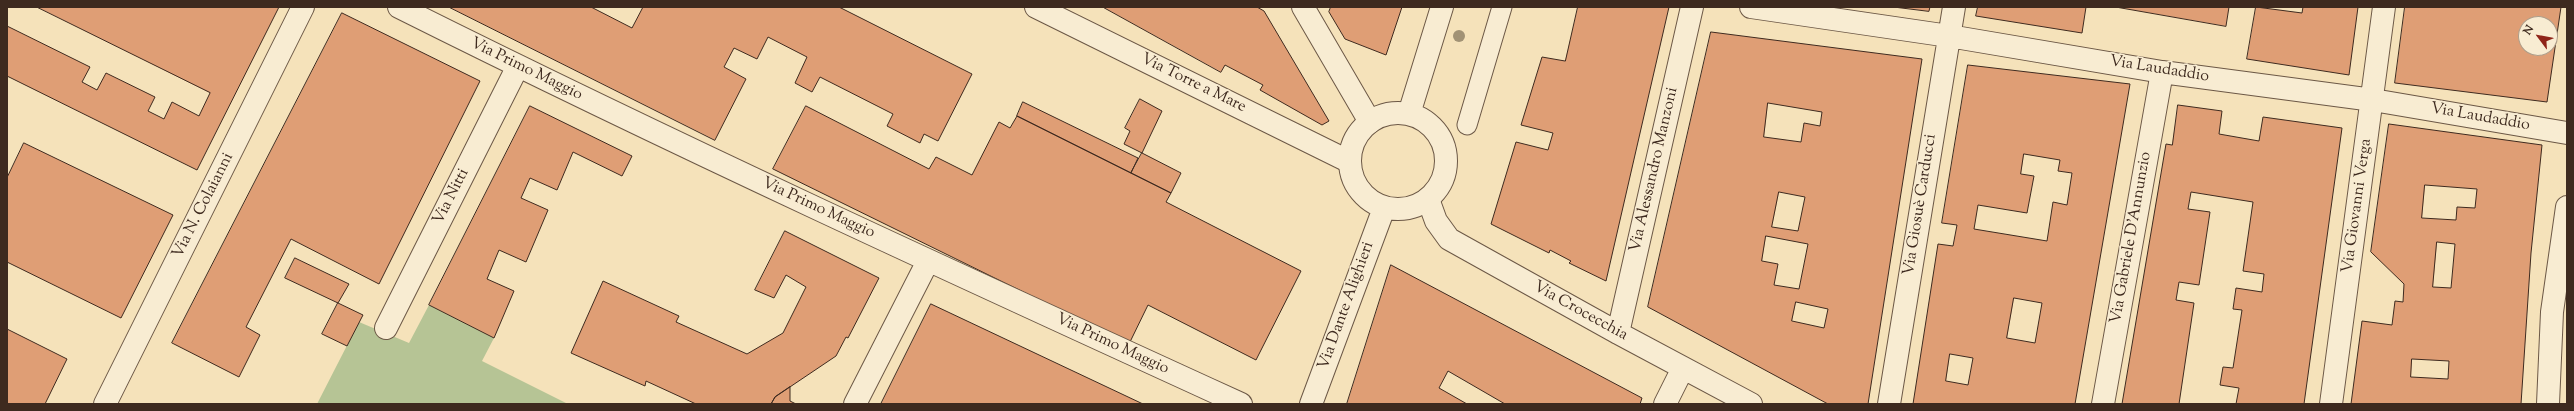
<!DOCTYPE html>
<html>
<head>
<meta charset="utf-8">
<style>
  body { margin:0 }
  #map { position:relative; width:2574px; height:411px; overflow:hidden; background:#f5e2ba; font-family:"Sorts Mill Goudy",serif }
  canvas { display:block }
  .frame { position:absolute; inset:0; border:8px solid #3e2a1f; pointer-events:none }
  .north { position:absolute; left:2518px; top:16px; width:40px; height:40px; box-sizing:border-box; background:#f8ecd2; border:1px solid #ae9e8a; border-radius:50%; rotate:302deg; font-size:11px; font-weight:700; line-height:16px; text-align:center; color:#3e2a1f }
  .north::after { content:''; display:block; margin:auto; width:14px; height:18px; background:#8f2418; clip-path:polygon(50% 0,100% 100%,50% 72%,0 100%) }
</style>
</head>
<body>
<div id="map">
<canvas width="2574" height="411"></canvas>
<div class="frame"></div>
<div class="north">N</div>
</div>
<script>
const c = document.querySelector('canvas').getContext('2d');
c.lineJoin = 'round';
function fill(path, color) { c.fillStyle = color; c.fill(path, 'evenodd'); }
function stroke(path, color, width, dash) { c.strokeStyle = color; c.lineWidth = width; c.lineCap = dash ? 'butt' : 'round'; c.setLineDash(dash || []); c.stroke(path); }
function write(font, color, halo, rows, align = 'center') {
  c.font = font + ' "Sorts Mill Goudy",serif'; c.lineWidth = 3.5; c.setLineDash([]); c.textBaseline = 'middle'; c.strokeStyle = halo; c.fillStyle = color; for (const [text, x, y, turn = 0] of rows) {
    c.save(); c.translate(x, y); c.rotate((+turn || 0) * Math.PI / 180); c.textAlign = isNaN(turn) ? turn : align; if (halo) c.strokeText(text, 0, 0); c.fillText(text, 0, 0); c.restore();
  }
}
const green = new Path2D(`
  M429,305L494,338L482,361L568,404H317L359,322L409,343Z`);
const building = new Path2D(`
  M37,7H279L197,170L7,76V26L90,67L82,82L97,90L106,73L155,97L148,111L164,119L172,102L199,116L210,93Z
  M449,7H591L632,28L643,7H839L972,74L938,141L924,134L920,143L887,126L893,114L820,77L812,92L795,83L807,57L768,37L757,59L734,48L724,67L746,79L715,140Z
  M1103,7H1257L1264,11L1329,121L1322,125L1260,90L1263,85L1225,65L1221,72Z
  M1331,7H1402L1386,55L1345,39L1329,12Z
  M1578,7H1669L1606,281L1569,263L1571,261L1550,250L1549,253L1491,224L1516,142L1548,150L1553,133L1521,125L1542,57L1565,61Z
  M1894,7H1930L1929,11Z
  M1978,7H2086L2082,33L1976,16Z
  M2116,7H2229L2226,26Z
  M2256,7L2302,13L2303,7H2358L2349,75L2247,59Z
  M2405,7H2561L2547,102L2395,83ZM2526,24H2550V48H2526Z
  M342,13L480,81L379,284L291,239L246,327L260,335L239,377L172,343Z
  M1711,32L1922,59L1868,404H1828L1648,307ZM1768,103L1822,112L1820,126L1804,123L1801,142L1764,137ZM1779,192L1805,197L1798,231L1772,227ZM1766,236L1808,244L1799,289L1774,285L1778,264L1762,261ZM1796,302L1828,309L1824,328L1792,321Z
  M1968,65L2130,84L2075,404H1913L1938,244L1953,246L1957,225L1942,223ZM2024,154L2060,160L2058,171L2072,173L2067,205L2053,202L2047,241L1974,229L1978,205L2027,213L2034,176L2021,174ZM2014,298L2042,303L2035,343L2007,338ZM1950,354L1973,358L1968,385L1946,381Z
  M1140,99L1162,111L1142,153L1124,144L1130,131L1125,128Z
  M1023,102L1138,158L1131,173L1017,116Z
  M2178,105L2222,111L2219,134L2259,141L2263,117L2342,128L2304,404H2236L2239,388L2220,385L2223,367L2233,368L2242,310L2233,309L2236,288L2262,292L2264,274L2243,271L2253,202L2191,192L2188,209L2210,212L2199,285L2179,282L2176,300L2194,303L2179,404H2122L2166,144L2172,145Z
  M530,106L632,156L622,176L573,152L557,190L530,178L521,198L548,210L526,262L499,250L487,279L514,291L494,338L429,305Z
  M806,106L929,169L936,157L972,175L999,122L1010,128L1017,116L1171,193L1166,202L1301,271L1256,360L1148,305L1129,344L773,169Z
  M2389,124L2542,145L2531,253L2521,404H2351L2362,321L2392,325L2395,301L2403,302L2404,284L2371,252ZM2425,185L2477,189L2475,208L2457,207L2456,220L2422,218ZM2437,242L2455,244L2451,288L2433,287ZM2412,359L2449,361L2448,379L2411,377Z
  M24,143L173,215L121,318L7,262V178Z
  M1142,153L1181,173L1171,193L1131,173Z
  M785,231L879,278L848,338L846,337L836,356L775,397L771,404H696L646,381L645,386L571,353L603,281L679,316L676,322L747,354L783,333L806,287L786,275L774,298L755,290Z
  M295,258L349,284L338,303L285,278Z
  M1391,265L1642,398L1640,404H1505L1448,371L1439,388L1467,404H1347Z
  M338,303L363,315L347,346L322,334Z
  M931,304L1143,404H881Z
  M7,329L67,359L45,404H7Z
  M790,387V401L796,404H771L775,397Z`);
const service = new Path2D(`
  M1467,125L1502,7`);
const minor = new Path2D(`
  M399,7C677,146 959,275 1241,404
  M1036,7L1350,162
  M1303,7L1370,122
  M1751,7L1949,36L2162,72L2373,100L2567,133
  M1428,199L1436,221L1449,239L1618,333L1751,404
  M386,328L518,66
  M1618,333L1692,7
  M105,404L303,7
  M855,404L928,261
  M1665,404L1683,368
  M1889,404L1954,7
  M2103,404L2162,72
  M2331,404L2384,7
  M2548,404L2552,312L2567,207`);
const tertiary = new Path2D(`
  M1350 161a48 48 0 1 1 96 0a48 48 0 1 1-96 0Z
  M1409,114L1442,7
  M1311,404L1384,208`);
const trees = [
  [1459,36]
];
const streetNames = [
  ["Via Primo Maggio",526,70,26],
  ["Via Laudaddio",2159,70,9],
  ["Via Torre a Mare",1193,84,26],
  ["Via Laudaddio",2480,118,10],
  ["Via Alessandro Manzoni",1655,170,-77],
  ["Via Nitti",452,197,-63],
  ["Via Giosuè Carducci",1921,205,-81],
  ["Via N. Colaianni",204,206,-63],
  ["Via Giovanni Verga",2358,206,-82],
  ["Via Primo Maggio",818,209,25],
  ["Via Gabriele D'Annunzio",2132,238,-80],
  ["Via Dante Alighieri",1347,306,-70],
  ["Via Crocecchia",1580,312,29],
  ["Via Primo Maggio",1112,345,25]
];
fill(green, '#b6c495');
fill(building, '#df9e75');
stroke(building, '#3e2a1f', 1);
stroke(service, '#6c5846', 21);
stroke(minor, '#6c5846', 24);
stroke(tertiary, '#6c5846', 24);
stroke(service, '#f8ecd2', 19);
stroke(minor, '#f8ecd2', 22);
stroke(tertiary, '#f8ecd2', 22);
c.fillStyle = '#a19275';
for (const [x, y] of trees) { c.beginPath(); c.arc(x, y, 6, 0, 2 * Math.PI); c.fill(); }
write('16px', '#3e2a1f', '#f8ecd2', streetNames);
</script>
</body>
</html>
